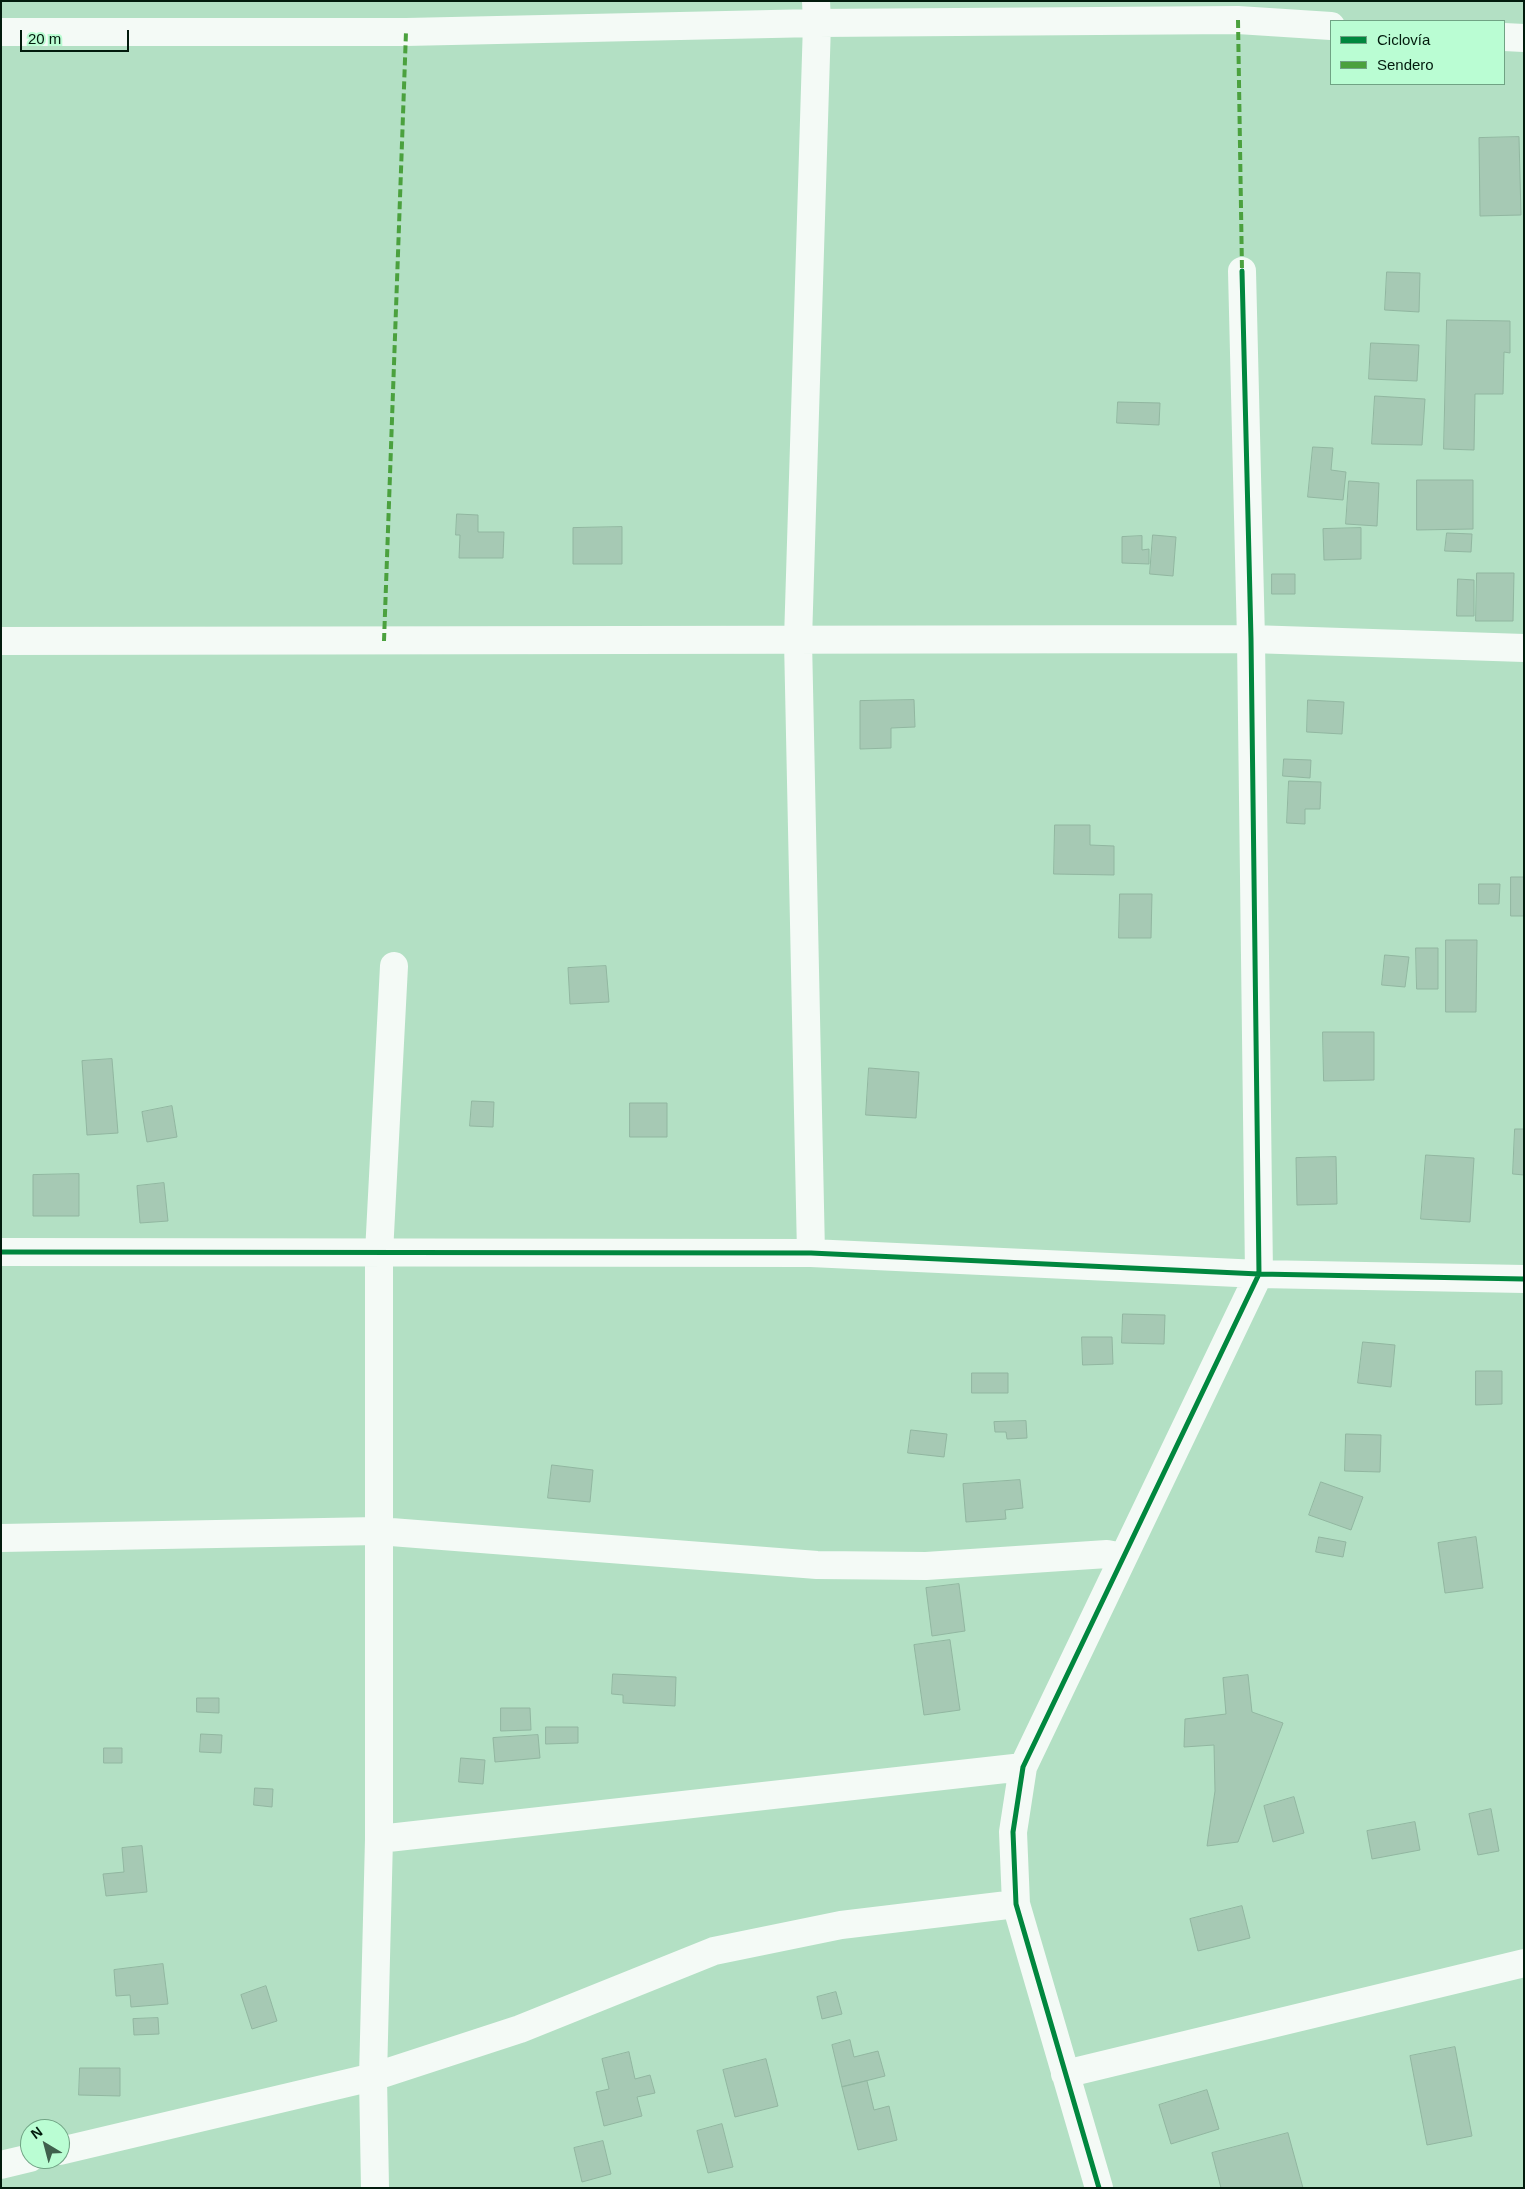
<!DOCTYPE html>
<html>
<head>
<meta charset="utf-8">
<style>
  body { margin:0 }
  #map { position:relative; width:1525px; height:2189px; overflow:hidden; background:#b3e0c4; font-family:Helvetica,sans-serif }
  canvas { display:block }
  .frame { position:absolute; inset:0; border:2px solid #021b0d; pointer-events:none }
  .legend { position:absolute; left:1330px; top:20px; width:175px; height:65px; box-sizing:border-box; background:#bafdd3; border:1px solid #70a384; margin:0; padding:6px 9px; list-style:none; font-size:15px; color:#021b0d }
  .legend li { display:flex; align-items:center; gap:10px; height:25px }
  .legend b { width:25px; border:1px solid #70a384 }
  .north { position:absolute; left:20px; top:2119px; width:50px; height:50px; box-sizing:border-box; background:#bafdd3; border:1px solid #70a384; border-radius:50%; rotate:323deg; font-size:14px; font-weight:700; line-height:20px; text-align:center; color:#021b0d }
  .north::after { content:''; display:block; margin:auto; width:18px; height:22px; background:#40604d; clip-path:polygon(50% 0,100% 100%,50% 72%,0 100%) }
  .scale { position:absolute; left:20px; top:30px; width:109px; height:22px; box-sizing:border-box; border:2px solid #021b0d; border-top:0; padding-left:6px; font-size:15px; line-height:18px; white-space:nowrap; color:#021b0d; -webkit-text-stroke:4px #bafdd3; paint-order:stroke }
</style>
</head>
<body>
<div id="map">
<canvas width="1525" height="2189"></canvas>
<div class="frame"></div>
<ul class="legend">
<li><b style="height:6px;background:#00873e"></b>Ciclovía</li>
<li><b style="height:6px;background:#4ba13e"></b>Sendero</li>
</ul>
<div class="north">N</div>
<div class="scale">20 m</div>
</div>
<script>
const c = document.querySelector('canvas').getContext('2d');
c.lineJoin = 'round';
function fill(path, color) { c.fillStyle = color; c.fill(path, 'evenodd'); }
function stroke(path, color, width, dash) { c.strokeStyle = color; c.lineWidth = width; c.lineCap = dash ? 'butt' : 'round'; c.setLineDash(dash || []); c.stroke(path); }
const building = new Path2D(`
  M1519,137L1521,215L1480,216L1479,138Z
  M1387,272L1420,273L1419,312L1385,310Z
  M1447,320L1510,321V353L1504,352L1503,394H1475L1474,450L1444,449Z
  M1371,343L1419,345L1417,381L1369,379Z
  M1375,396L1425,399L1422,445L1372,444Z
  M1118,402L1160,403L1159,425L1117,423Z
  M1313,447L1333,448L1331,470L1346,472L1343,500L1308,497Z
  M1417,480H1473V529L1417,530Z
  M1349,481L1379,483L1377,526L1346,524Z
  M457,514L478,515V532H504L503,558H459L460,535H456Z
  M622,527V564H573V528Z
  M1361,528V559L1324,560L1323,529Z
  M1447,533L1472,534L1471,552L1445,551Z
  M1153,535L1176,537L1173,576L1150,574Z
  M1142,536V550L1149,549V564L1122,563V537Z
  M1477,573H1514L1513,621H1476Z
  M1272,574H1295V594H1272Z
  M1458,579L1474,580V616H1457Z
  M914,700L915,727L891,728V748L860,749V701Z
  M1308,700L1344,702L1342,734L1307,732Z
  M1284,759L1311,760L1310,778L1283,776Z
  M1289,781L1321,782L1320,809H1305V824L1287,823Z
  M1055,825H1090V845L1114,846V875L1054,874Z
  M1511,877H1524V916H1511Z
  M1479,884H1500L1499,904H1479Z
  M1120,894H1152L1151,938H1119Z
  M1446,940H1477L1476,1012H1446Z
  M1416,948H1438V989H1417Z
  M1385,955L1409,957L1405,987L1382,985Z
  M606,966L609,1002L570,1004L568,968Z
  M1323,1032H1374V1080L1324,1081Z
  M112,1059L118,1133L87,1135L82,1061Z
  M869,1068L919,1072L916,1118L866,1115Z
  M472,1101L494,1102L493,1127L470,1126Z
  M630,1103H667V1137H630Z
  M172,1106L177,1137L147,1142L142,1112Z
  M1515,1129H1524V1175L1513,1174Z
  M1426,1155L1474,1158L1470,1222L1421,1219Z
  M1336,1157L1337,1204L1297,1205L1296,1158Z
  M79,1174V1216H33V1175Z
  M164,1183L168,1221L140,1223L137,1186Z
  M1123,1314L1165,1315L1164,1344L1122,1343Z
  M1082,1337H1112L1113,1364L1083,1365Z
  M1363,1342L1395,1345L1391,1387L1358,1383Z
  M1476,1371H1502V1404L1476,1405Z
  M972,1373H1008V1393H972Z
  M1026,1421L1027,1438L1007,1439L1006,1432H995L994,1422Z
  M911,1430L947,1434L944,1457L908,1453Z
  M1346,1434L1381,1435L1380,1472L1345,1471Z
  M552,1465L593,1470L590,1502L548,1498Z
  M1020,1480L1023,1508L1005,1510L1006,1519L966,1522L963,1484Z
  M1321,1482L1363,1497L1351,1530L1309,1515Z
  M1319,1537L1346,1542L1343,1557L1316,1552Z
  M1476,1537L1483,1588L1445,1593L1438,1543Z
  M959,1584L965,1631L932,1636L926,1588Z
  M950,1640L960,1710L924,1715L914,1645Z
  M613,1674L676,1677L675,1706L623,1703V1695L612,1694Z
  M1248,1675L1252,1712L1283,1723L1238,1842L1207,1846L1215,1791L1214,1745L1184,1747L1185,1719L1226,1714L1223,1678Z
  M197,1698H219V1713L197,1712Z
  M501,1708H530L531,1730L501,1731Z
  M546,1727H578V1743L546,1744Z
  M201,1734L222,1735L221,1753L200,1752Z
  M538,1735L540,1758L495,1762L493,1738Z
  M104,1748H122V1763H104Z
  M461,1758L485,1760L483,1784L459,1782Z
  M255,1788L273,1789L272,1807L254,1805Z
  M1294,1797L1304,1833L1273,1842L1264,1806Z
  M1491,1809L1499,1851L1478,1855L1469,1814Z
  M1415,1822L1420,1850L1372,1859L1367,1831Z
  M142,1846L147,1892L106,1896L103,1874L124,1872L122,1848Z
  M1242,1906L1250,1938L1198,1951L1190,1919Z
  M163,1964L168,2004L131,2007L130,1995L116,1996L114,1970Z
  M266,1986L277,2021L252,2029L241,1995Z
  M836,1992L842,2014L822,2019L817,1997Z
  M158,2018L159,2034L134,2035L133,2019Z
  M850,2040L854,2057L878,2051L885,2076L842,2087L832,2045Z
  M1455,2047L1472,2136L1427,2145L1410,2056Z
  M629,2052L635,2079L650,2075L655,2093L637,2097L642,2116L604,2126L596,2092L609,2089L602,2059Z
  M766,2059L778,2106L735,2117L723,2070Z
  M80,2068H120V2096L79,2095Z
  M867,2081L874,2110L889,2106L897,2140L858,2150L842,2087Z
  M1207,2090L1219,2129L1171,2144L1159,2105Z
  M722,2124L733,2167L708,2173L697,2131Z
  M1288,2133L1303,2188H1221L1212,2153Z
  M603,2141L611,2174L582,2182L574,2148Z`);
const minor = new Path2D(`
  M1,32H406L817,23L1238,20L1331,26
  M1504,37L1524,38
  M1,641L1251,639L1524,648
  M1,1252L811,1253L1259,1274L1524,1279
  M811,1253L798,640L817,23L816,1
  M1,1538L378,1531L817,1565L926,1566L1107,1554L1123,1557
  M379,1839L1023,1767
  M1065,2074L1524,1963
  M60,2151L373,2077L520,2029L714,1951L841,1925L1016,1904
  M1,2165L30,2158
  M375,2188L373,2077L379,1839V1253L394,966
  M1099,2188L1016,1904L1013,1832L1023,1767L1259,1274L1251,639L1242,271`);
const quiet = new Path2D(`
  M1238,20L1242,271
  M384,641L406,32`);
const cycleway = new Path2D(`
  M1,1252L811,1253L1259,1274L1524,1279
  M1099,2188L1016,1904L1013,1832L1023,1767L1259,1274L1251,639L1242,271`);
fill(building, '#a6c9b4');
stroke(building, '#91b6a0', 1);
stroke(minor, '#f4faf6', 28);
stroke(quiet, '#4ba13e', 4, [8, 4]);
stroke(cycleway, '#00873e', 5);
</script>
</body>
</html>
